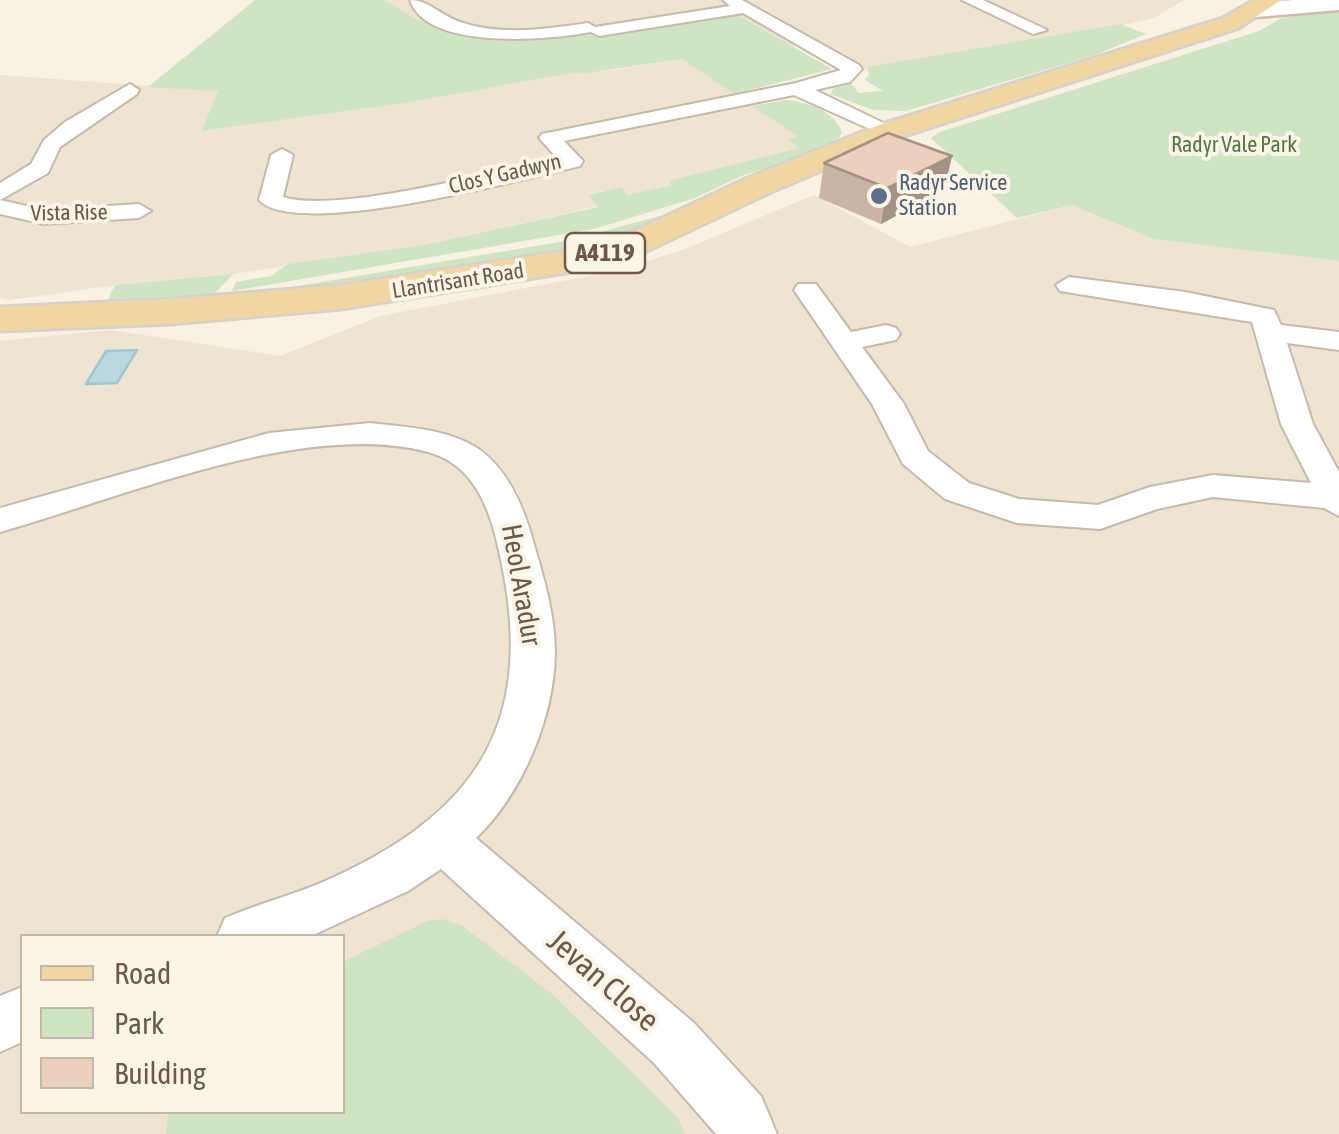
<!DOCTYPE html>
<html>
<head>
<meta charset="utf-8">
<style>
  body { margin:0 }
  #map { position:relative; width:1339px; height:1134px; overflow:hidden; background:#f9f1e2; font-family:"Asap Condensed",sans-serif }
  canvas { display:block }
  .legend { position:absolute; left:20px; top:934px; width:325px; height:180px; box-sizing:border-box; background:#fcf5e7; border:2px solid #c3b7a9; margin:0; padding:12px 18px; list-style:none; font-size:30px; color:#6d594c }
  .legend li { display:flex; align-items:center; gap:20px; height:50px }
  .legend b { width:50px; border:2px solid #c3b7a9 }
</style>
</head>
<body>
<div id="map">
<canvas width="1339" height="1134"></canvas>
<ul class="legend">
<li><b style="height:12px;background:#f0d7a1"></b>Road</li>
<li><b style="height:28px;background:#cee4c2"></b>Park</li>
<li><b style="height:28px;background:#ebd1bd"></b>Building</li>
</ul>
</div>
<script>
const c = document.querySelector('canvas').getContext('2d');
c.lineJoin = 'round';
function fill(path, color) { c.fillStyle = color; c.fill(path, 'evenodd'); }
function stroke(path, color, width, dash) { c.strokeStyle = color; c.lineWidth = width; c.lineCap = dash ? 'butt' : 'round'; c.setLineDash(dash || []); c.stroke(path); }
function write(font, color, halo, rows, align = 'center') {
  c.font = font + ' "Asap Condensed",sans-serif'; c.lineWidth = 8; c.setLineDash([]); c.textBaseline = 'middle'; c.strokeStyle = halo; c.fillStyle = color; for (const [text, x, y, turn = 0] of rows) {
    c.save(); c.translate(x, y); c.rotate((+turn || 0) * Math.PI / 180); c.textAlign = isNaN(turn) ? turn : align; if (halo) c.strokeText(text, 0, 0); c.fillText(text, 0, 0); c.restore();
  }
}
const residential = new Path2D(`
  M345,0H1184L1154,18L892,78L754,33L535,48L350,34Z
  M682,59L800,137L789,139L801,148L670,182L674,185L628,195L620,187L589,194L599,206L424,245L233,274L115,285L10,300L0,298V75L218,91L203,131L412,102L576,71L614,70Z
  M814,195L910,247L1072,205L1153,239L1339,261V1134H0V341L111,330L280,356L381,316L624,269L685,249ZM22,936H342V1112H22Z`);
const green = new Path2D(`
  M255,0H385L415,19L462,32L602,36L737,15L832,69L734,94L682,59L579,74L575,72L412,102L202,131L218,91L148,87Z
  M1339,10V261L1153,239L1072,205L1017,218L931,138L940,132L1259,31L1281,18Z
  M1120,24L1146,34L1095,55L906,111L873,110L830,94L834,88L851,84L859,93L883,91L865,80L869,75L868,67Z
  M786,100C807,102 835,111 842,132L839,138L800,158L741,176L695,198L594,229L232,291L236,282L271,276L288,264L424,245L598,207L588,195L621,187L628,195L672,185L669,181L799,148L788,140L798,136L752,106Z
  M667,214C547,274 393,283 257,293L571,240Z
  M233,274L215,293L207,295L106,303L115,285Z
  M442,919L461,925L552,994L677,1117L685,1134H166L168,1112H342L343,962L427,921Z`);
const water = new Path2D(`
  M137,350L117,383L86,384L106,351Z`);
const minor = new Path2D(`
  M410,0C429,0 441,16 460,22C500,36 547,29 588,23L595,27L730,6L723,0H742L859,65L862,69L850,82L815,90L900,131L897,135H883L794,95L564,141L583,161L580,166C525,179 296,240 259,200L271,155L282,149L293,155L283,197C336,214 498,171 557,158L539,138L542,134L796,83L841,70L743,13L599,36L591,32C550,40 426,51 410,0Z
  M962,0H983L1047,30L1033,34Z
  M130,84L139,90L137,94L60,147L48,173L0,200V183L31,164L44,140L65,122Z
  M0,200L44,210L139,204L151,211L139,218L44,224L0,214Z
  M1069,277L1185,292L1264,308L1274,310L1281,325L1339,332V350L1287,343L1313,424L1339,472V516L1324,508L1213,497L1157,509L1100,529L1017,523L945,499L903,464L872,404L794,290L798,284H816L851,332L886,325L896,328L900,334L896,340L862,347L904,404L928,451L969,483L1019,499L1098,505L1150,487L1213,475L1311,483L1281,424L1252,322L1060,291L1056,285Z
  M370,423C406,427 450,429 480,450C511,473 526,513 535,548C545,582 555,617 555,653C554,717 523,793 476,838L694,1023L761,1096L777,1134H716L654,1063L441,869L408,891L311,936H217L225,918C260,903 297,894 332,878C484,809 537,715 499,551C490,509 474,464 428,452C304,419 122,498 0,532V508L269,433Z
  M22,987V1042L0,1052V996Z`);
const secondary = new Path2D(`
  M1293,0H1339V10L1256,17L1244,10L1256,3Z`);
const primary = new Path2D(`
  M1254,0H1281L1239,28L901,137L769,193L649,250L578,271L341,309L171,324L0,331V307L171,299L341,285L577,249L641,228L745,179L879,125L1223,18Z`);
const wall = new Path2D(`
  M952,156L944,190L881,224L819,198L824,163Z`);
const shadedWall = new Path2D(`
  M952,156L944,190L881,224L887,188Z`);
const building = new Path2D(`
  M888,133L952,156L887,188L824,163Z`);
const markers = [
  [879,196,10,"#5c6f8a"]
];
const farParknames = [
  ["Radyr Vale Park",1234,145]
];
const farStreetnames = [
  ["Clos Y Gadwyn",505,174,-13],
  ["Vista Rise",69,213,-1],
  ["Llantrisant Road",458,281,-9]
];
const farServicenames = [
  ["Radyr Service",899,183],
  ["Station",899,208]
];
const shields = [
  [605,253,80]
];
const shieldNames = [
  ["A4119",605,253]
];
const streetNames = [
  ["Heol Aradur",521,585,80]
];
const nearStreetnames = [
  ["Jevan Close",603,981,41]
];
fill(residential, '#efe3d1');
fill(green, '#cee4c2');
fill(water, '#b9d8df');
stroke(water, '#a1c6d0', 2.5);
stroke(minor, '#c7b9ab', 4);
stroke(secondary, '#cdbbab', 5);
stroke(primary, '#d6d1cd', 5);
fill(minor, '#fff');
fill(secondary, '#fff');
fill(primary, '#f0d7a1');
fill(wall, '#cab4a3');
fill(shadedWall, '#a49284');
fill(building, '#ebd1bd');
stroke(building, '#a49284', 2.5);
for (const [x, y, r, color] of markers) { const dot = new Path2D(); dot.arc(x, y, r, 0, 2 * Math.PI); c.fillStyle = color; c.fill(dot); stroke(dot, '#fcf5e7', 4); }
write('22px', '#547748', '#fcf5e7', farParknames);
write('22px', '#6d594c', '#fcf5e7', farStreetnames);
write('22px', '#4e5e75', '#fcf5e7', farServicenames, 'left');
for (const [x, y, w] of shields) { const box = new Path2D(); box.roundRect(x - w / 2, y - 20, w, 40, 8); c.fillStyle = '#fcf5e7'; c.fill(box); stroke(box, '#6d594c', 2.5); }
write('bold 25px', '#6d594c', null, shieldNames);
write('28px', '#6d594c', '#fcf5e7', streetNames);
write('32px', '#6d594c', '#fcf5e7', nearStreetnames);
</script>
</body>
</html>
